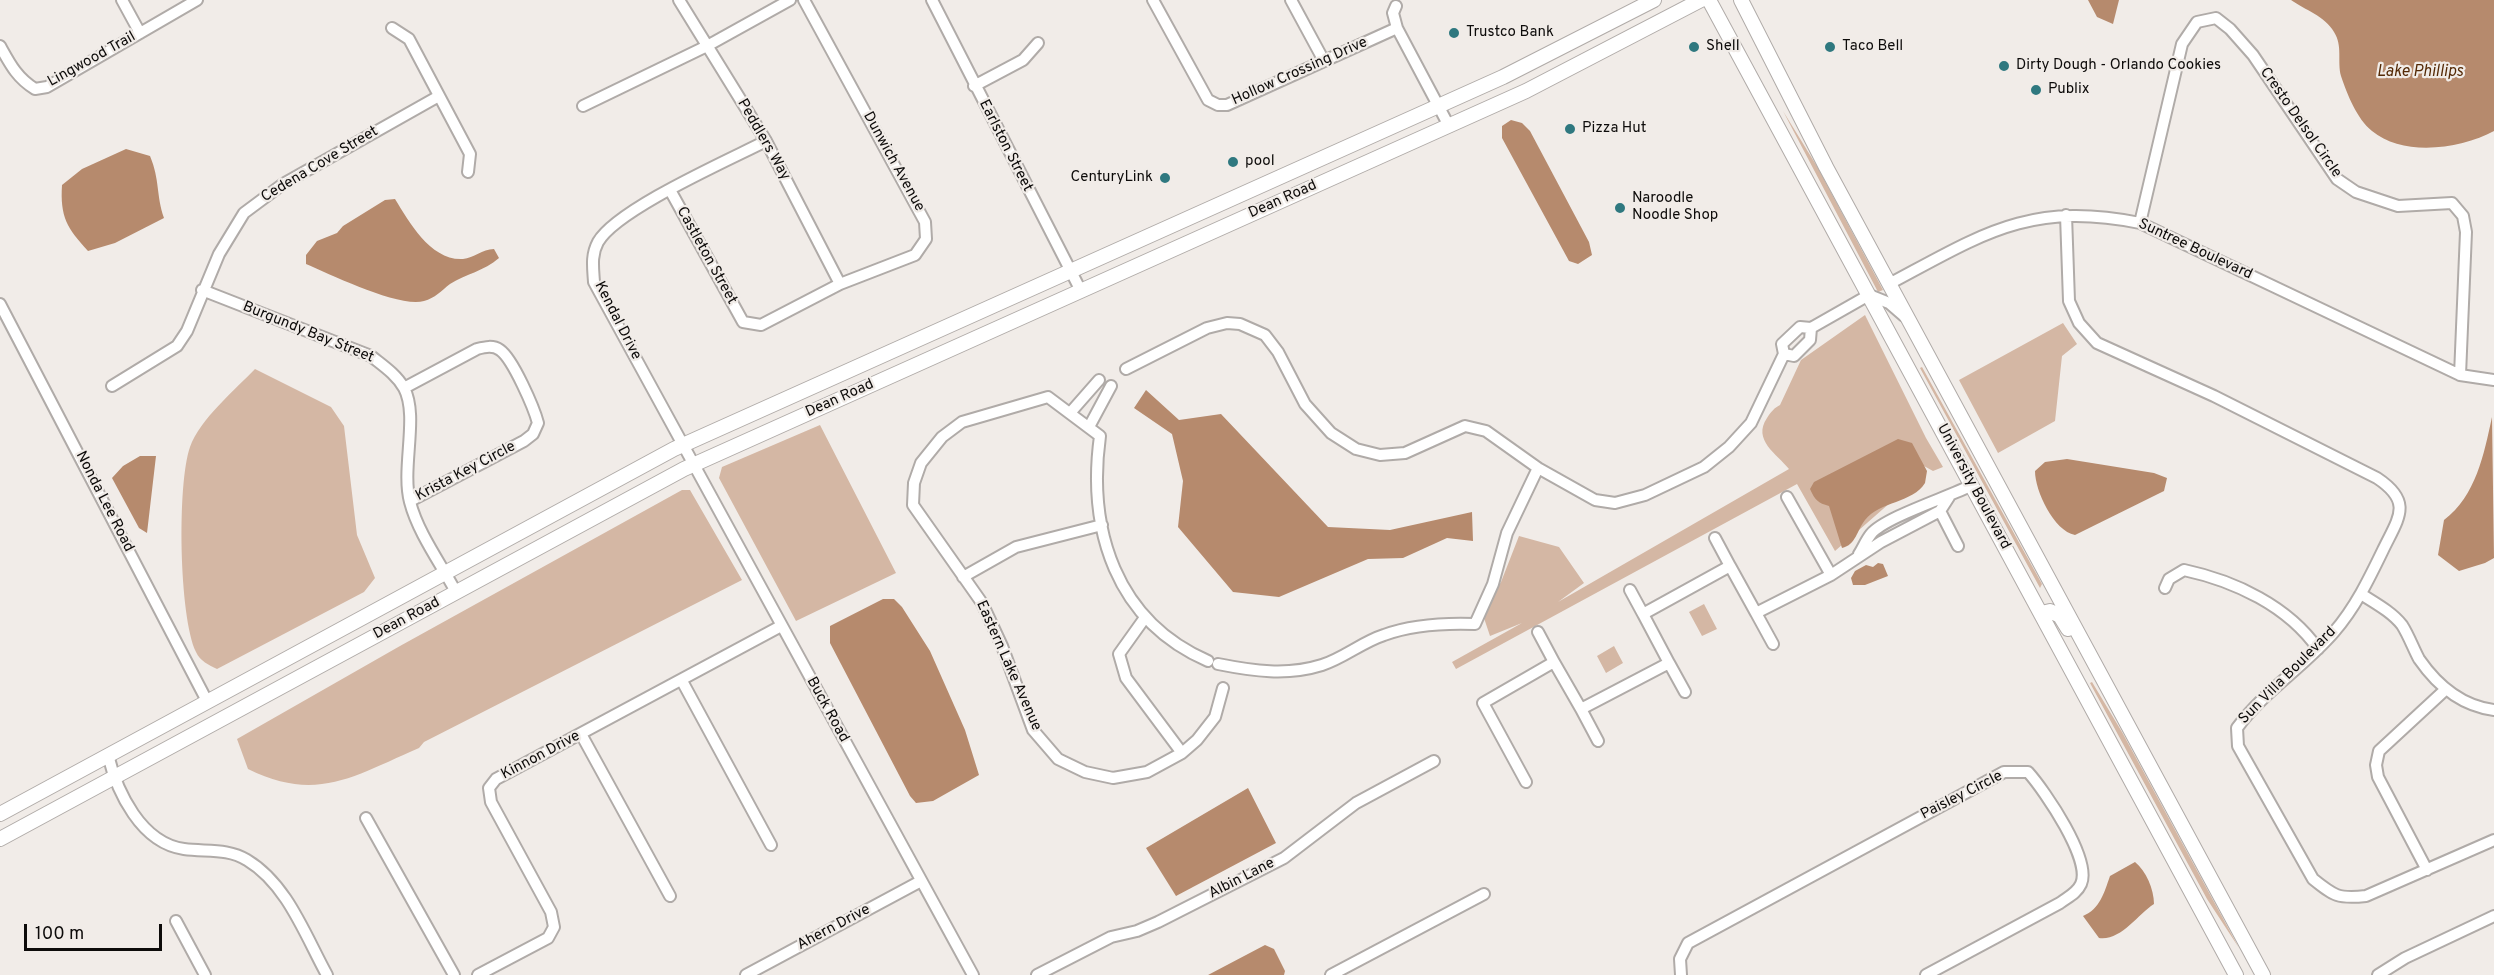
<!DOCTYPE html>
<html>
<head>
<meta charset="utf-8">
<style>
  body { margin:0 }
  #map { position:relative; width:2494px; height:975px; overflow:hidden; background:#f1ece8; font-family:Overpass,sans-serif }
  canvas { display:block }
  .scale { position:absolute; left:24px; top:924px; width:138px; height:27px; box-sizing:border-box; border:3px solid #0d0b0a; border-top:0; padding-left:8px; font-size:18px; line-height:21px; white-space:nowrap; color:#0d0b0a; -webkit-text-stroke:4px #f1ece8; paint-order:stroke }
</style>
</head>
<body>
<div id="map">
<canvas width="2494" height="975"></canvas>
<div class="scale">100 m</div>
</div>
<script>
const c = document.querySelector('canvas').getContext('2d');
c.lineJoin = 'round';
function fill(path, color) { c.fillStyle = color; c.fill(path, 'evenodd'); }
function stroke(path, color, width, dash) { c.strokeStyle = color; c.lineWidth = width; c.lineCap = dash ? 'butt' : 'round'; c.setLineDash(dash || []); c.stroke(path); }
function write(font, color, halo, rows, align = 'center') {
  c.font = font + ' Overpass,sans-serif'; c.lineWidth = 4.5; c.setLineDash([]); c.textBaseline = 'middle'; c.strokeStyle = halo; c.fillStyle = color; for (const [text, x, y, turn = 0] of rows) {
    c.save(); c.translate(x, y); c.rotate((+turn || 0) * Math.PI / 180); c.textAlign = isNaN(turn) ? turn : align; if (halo) c.strokeText(text, 0, 0); c.fillText(text, 0, 0); c.restore();
  }
}
const green = new Path2D(`
  M1783,111L1818,168L1883,290L1878,292Z
  M1865,315L1926,438L1943,467L1933,471L1924,466L1891,502L1835,551L1797,484L1456,669L1452,662L1522,623L1490,636L1482,612L1501,582L1519,536L1559,547L1584,583L1558,602L1789,469C1777,454 1752,440 1767,418C1771,412 1774,408 1780,405L1801,360Z
  M2063,323L2077,344L2062,356L2055,421L1998,453L1959,380Z
  M1922,367L2042,584L2040,588L1920,368Z
  M255,369L331,407L344,426L357,535L375,578L364,592L217,669C209,665 200,661 196,652C179,616 177,484 190,447C200,419 235,390 255,369Z
  M820,425L896,573L796,621L719,478L722,467Z
  M682,490H690L742,580L424,742L419,748C354,776 317,803 248,769L237,739L400,646Z
  M1704,604L1717,629L1702,636L1689,612Z
  M1614,646L1623,663L1606,673L1597,656Z
  M2092,682L2122,732L2239,948L2207,899L2090,683Z`);
const water = new Path2D(`
  M2088,0H2119L2113,24L2097,17Z
  M2291,0H2494V131C2461,149 2403,157 2372,131C2357,119 2347,94 2341,76C2337,61 2343,46 2334,32C2325,16 2305,10 2291,0Z
  M1511,120L1522,123L1530,131L1589,242L1592,255L1578,264L1569,261L1502,138V126Z
  M126,149L150,156C160,180 156,195 164,218L115,243L88,251C67,228 60,217 62,185L82,169Z
  M395,199C409,222 431,261 463,259C474,258 482,249 494,249L499,258C484,271 466,274 450,284C441,291 435,298 424,301C399,308 332,275 306,264V255L317,241L337,233L343,226L385,200Z
  M1146,390L1179,420L1221,414L1328,527L1390,530L1472,512L1473,541L1447,538L1403,558L1368,559L1279,597L1233,592L1178,527L1183,481L1172,434L1134,408Z
  M2492,417L2494,558L2485,563L2459,571L2438,555L2444,520C2476,496 2484,454 2492,417Z
  M1898,439L1912,443L1927,471L1925,483C1913,503 1880,501 1865,520C1857,530 1856,545 1842,548L1829,506C1818,503 1815,500 1810,489L1814,482Z
  M140,456H156L147,533L139,528L112,478L123,466Z
  M2067,459L2154,473L2167,478L2164,491L2075,535C2054,531 2035,491 2035,471L2045,462Z
  M1878,563L1883,564L1888,576L1865,585H1853L1851,578L1855,571L1866,565L1873,567Z
  M883,599H894L902,607L930,651L965,730L979,775L933,801L916,803L910,796L830,643V626Z
  M1248,788L1276,843L1176,896L1146,848Z
  M2135,862C2146,871 2154,889 2154,904C2137,915 2121,941 2099,938L2083,916C2100,909 2104,893 2110,876Z
  M1265,945L1274,949L1285,971L1284,975H1208Z`);
const minor = new Path2D(`
  M122,0L140,33
  M679,0L766,141L840,284
  M932,0L1081,291
  M1153,0L1208,100L1218,105H1227L1397,28
  M1291,0L1324,61
  M1396,6L1393,13L1397,28L1449,126
  M392,28L409,39L470,154L468,172
  M0,46C10,64 17,78 35,89L47,87L197,0
  M974,86L1023,60L1038,43
  M583,106L707,46L790,0
  M766,141C729,160 617,209 598,242C591,255 593,267 594,282L973,975
  M670,190L743,322L761,325L840,284L915,255L926,239L925,222L804,0
  M2066,215L2069,301L2079,323L2097,343L2214,396L2377,478C2413,502 2399,517 2383,550C2369,579 2355,608 2334,632C2304,667 2264,691 2237,728L2238,746L2313,879C2334,896 2338,899 2366,896L2494,840
  M2140,223L2182,44L2197,22L2216,18L2230,29L2253,55L2337,179L2356,192L2398,206L2452,203L2463,216L2466,232L2460,375
  M1889,284C1983,234 2029,201 2140,223L2460,375L2494,380
  M202,290L371,356C382,365 396,374 404,388C419,416 401,468 410,502C418,533 441,564 456,592
  M0,304L207,701
  M1811,328L1869,295L1889,303L1904,316
  M1126,369L1207,328L1227,323L1240,324L1265,335L1278,352L1305,404L1331,433L1356,449L1380,455L1405,453L1465,426L1486,431L1538,468L1595,500L1615,503L1645,495L1704,467L1729,447L1751,423L1784,354L1782,344L1800,327L1811,328L1810,340L1794,356L1784,354
  M112,386L177,346L187,331L219,254L244,213L283,184L439,96
  M404,388L477,349C485,347 493,345 500,350C513,359 534,408 538,423L533,434L524,441L410,501
  M1070,413L1099,380
  M1089,427L1111,386
  M1787,497L1831,575
  M1940,511L1958,546
  M1715,538L1730,566
  M1859,554C1863,548 1866,540 1871,534C1885,517 1949,497 1972,485
  M963,577L1016,547L1102,525
  M2165,588L2169,579L2184,570C2235,581 2288,606 2318,649
  M1630,590L1643,614
  M2361,594C2375,603 2392,612 2402,625C2409,636 2413,648 2419,659C2437,685 2462,706 2494,710
  M1756,613L1773,644
  M1144,619L1119,654L1126,678L1182,753
  M1538,632L1554,662
  M1208,661C1116,621 1087,530 1100,436L1048,397L962,422L942,437L921,463L914,483L913,505L982,603L1002,646L1033,730L1058,759L1085,772L1113,778L1147,772L1182,753L1197,740L1215,717L1223,688
  M1669,663L1685,692
  M1218,664C1253,671 1287,676 1322,665C1344,658 1362,642 1384,635C1411,625 1447,623 1475,624L1493,584L1507,533L1538,468
  M682,681L771,845
  M1581,709L1598,741
  M581,734L670,896
  M108,755C117,792 141,843 184,849C206,852 228,848 247,860C287,884 305,935 327,975
  M1526,782L1483,703L1554,662L1581,709L1669,663L1643,614L1730,566L1756,613L1831,575L1881,542L1940,511L1949,497
  M366,818L454,975
  M2427,870L2378,777L2376,765L2379,751L2445,690
  M176,921L205,975
  M478,975L548,938L554,927L551,912L491,802L489,788L496,779L781,626
  M746,975L921,881
  M1037,975L1111,937L1137,931L1158,922L1284,858L1356,803L1434,761
  M1331,975L1484,894
  M1681,975L1680,959L1688,943L2004,772H2028C2045,791 2092,860 2081,884C2077,893 2068,897 2060,903L1926,975
  M2378,975L2405,958L2494,916`);
const major = new Path2D(`
  M1709,0L2236,975
  M1741,0L1826,167L2263,975
  M2041,613L2050,611L2060,616L2068,629
  M0,814L674,449L1503,77L1654,0
  M0,839L684,469L1526,91L1701,0`);
const markers = [
  [1454,33,6,"#2f787f"],
  [1694,47,6,"#2f787f"],
  [1830,47,6,"#2f787f"],
  [2004,66,6,"#2f787f"],
  [2036,90,6,"#2f787f"],
  [1570,129,6,"#2f787f"],
  [1233,162,6,"#2f787f"],
  [1165,178,6,"#2f787f"],
  [1620,208,6,"#2f787f"]
];
const poiNames = [
  ["Trustco Bank",1466,33],
  ["Shell",1706,47],
  ["Taco Bell",1842,47],
  ["Dirty Dough - Orlando Cookies",2016,66],
  ["Publix",2048,90],
  ["Pizza Hut",1582,129],
  ["pool",1245,162],
  ["CenturyLink",1153,178,"right"],
  ["Naroodle",1632,199],
  ["Noodle Shop",1632,216]
];
const streetNames = [
  ["Lingwood Trail",92,60,-29],
  ["Hollow Crossing Drive",1300,72,-24],
  ["Cresto Delsol Circle",2300,123,55],
  ["Peddlers Way",763,140,60],
  ["Earlston Street",1005,146,63],
  ["Dunwich Avenue",893,162,61],
  ["Cedena Cove Street",320,165,-31],
  ["Dean Road",1283,200,-24],
  ["Suntree Boulevard",2195,250,25],
  ["Castleton Street",706,256,61],
  ["Kendal Drive",617,321,63],
  ["Burgundy Bay Street",308,333,22],
  ["Dean Road",840,399,-24],
  ["Krista Key Circle",466,472,-28],
  ["University Boulevard",1973,487,62],
  ["Nonda Lee Road",104,502,63],
  ["Dean Road",407,619,-28],
  ["Eastern Lake Avenue",1008,666,66],
  ["Sun Villa Boulevard",2288,676,-45],
  ["Buck Road",827,710,61],
  ["Kinnon Drive",541,756,-28],
  ["Paisley Circle",1962,796,-27],
  ["Albin Lane",1242,879,-27],
  ["Ahern Drive",834,928,-28]
];
const waterNames = [
  ["Lake Phillips",2420,73]
];
fill(green, '#d4b7a4');
fill(water, '#b68a6d');
stroke(minor, '#b0aba8', 14);
stroke(major, '#b0aba8', 16);
stroke(minor, '#fff', 10);
stroke(major, '#fff', 14);
for (const [x, y, r, color] of markers) { const dot = new Path2D(); dot.arc(x, y, r, 0, 2 * Math.PI); c.fillStyle = color; c.fill(dot); stroke(dot, '#f1ece8', 2); }
write('15px', '#0d0b0a', '#f1ece8', poiNames, 'left');
write('15px', '#0d0b0a', '#f1ece8', streetNames);
write('italic 16px', '#542905', '#f1ece8', waterNames);
</script>
</body>
</html>
